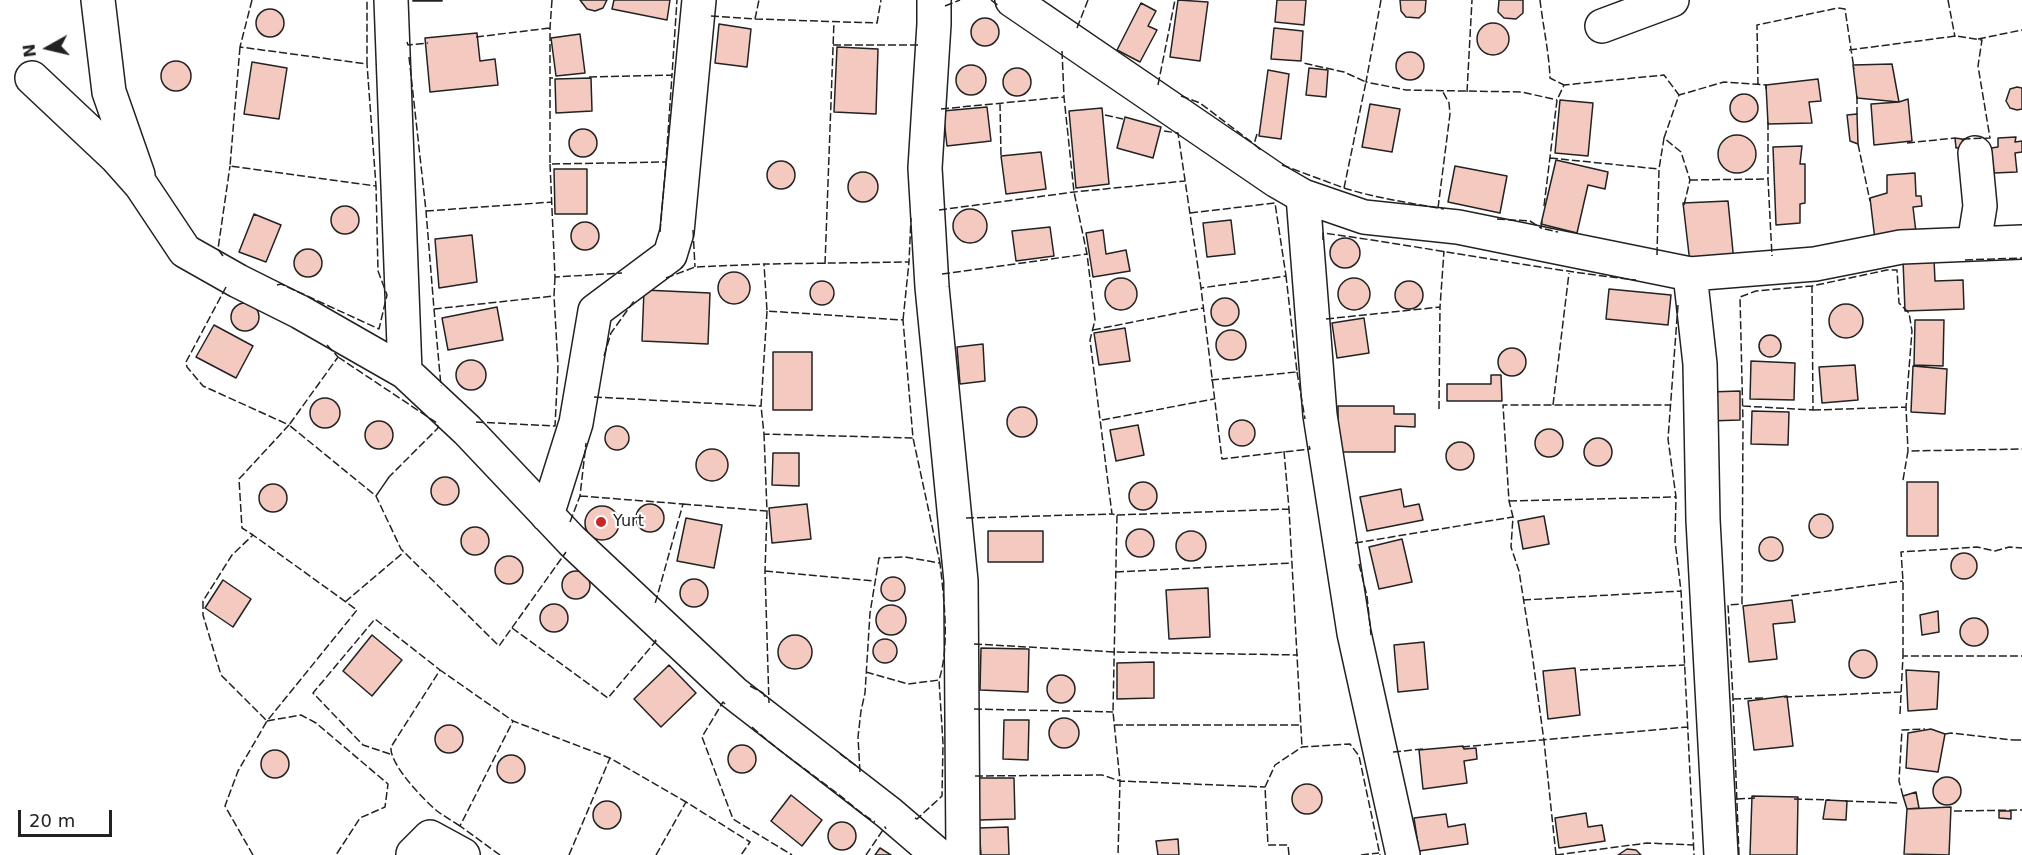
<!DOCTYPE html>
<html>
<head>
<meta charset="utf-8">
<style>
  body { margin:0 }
  #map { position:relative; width:2022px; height:855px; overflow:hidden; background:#fff; font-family:"DejaVu Sans",sans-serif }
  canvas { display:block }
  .north { position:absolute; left:18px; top:18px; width:60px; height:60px; -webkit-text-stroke:4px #fff; paint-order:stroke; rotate:262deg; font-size:16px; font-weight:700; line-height:24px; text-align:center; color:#222 }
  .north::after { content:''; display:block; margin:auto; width:21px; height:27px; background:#222; clip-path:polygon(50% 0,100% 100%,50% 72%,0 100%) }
  .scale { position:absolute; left:18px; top:810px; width:94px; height:27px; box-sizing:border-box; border:3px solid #222; border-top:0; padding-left:8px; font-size:18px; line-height:21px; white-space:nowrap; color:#222; -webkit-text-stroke:4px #fff; paint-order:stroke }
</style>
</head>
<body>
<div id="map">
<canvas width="2022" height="855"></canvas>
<div class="north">N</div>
<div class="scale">20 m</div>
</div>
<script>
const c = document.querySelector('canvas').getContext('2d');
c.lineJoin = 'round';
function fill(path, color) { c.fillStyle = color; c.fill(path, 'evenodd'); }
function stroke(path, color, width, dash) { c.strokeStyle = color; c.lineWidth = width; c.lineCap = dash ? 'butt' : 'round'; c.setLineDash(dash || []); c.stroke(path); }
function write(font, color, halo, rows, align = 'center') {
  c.font = font + ' "DejaVu Sans",sans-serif'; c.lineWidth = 4.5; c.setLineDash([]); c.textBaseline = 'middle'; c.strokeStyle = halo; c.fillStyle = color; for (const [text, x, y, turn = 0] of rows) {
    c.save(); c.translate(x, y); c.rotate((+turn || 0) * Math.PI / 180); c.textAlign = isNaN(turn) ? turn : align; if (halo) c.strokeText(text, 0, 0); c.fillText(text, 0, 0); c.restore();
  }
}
const building = new Path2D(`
  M413,0H442V1H413Z
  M580,0H607L603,8L595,11L587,9Z
  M614,0H670L667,20L612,9Z
  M1178,0L1208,2L1200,61L1170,57Z
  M1277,0H1306L1304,25L1275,22Z
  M1400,0H1426L1425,12L1419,18L1406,17L1401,11Z
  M1499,0H1523V13L1516,19L1504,18L1498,12Z
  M1141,3L1156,11L1148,26L1157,30L1140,62L1117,50Z
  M256 23a14 14 0 1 1 28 0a14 14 0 1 1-28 0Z
  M971 32a14 14 0 1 1 28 0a14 14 0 1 1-28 0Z
  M1477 39a16 16 0 1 1 32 0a16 16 0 1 1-32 0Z
  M719,24L751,29L747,67L715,63Z
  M1274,28L1303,31L1301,61L1271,59Z
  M477,33L480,61L495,59L498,85L430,92L425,38Z
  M580,34L585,73L556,76L551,38Z
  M837,47L878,49L876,114L834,112Z
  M1396 66a14 14 0 1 1 28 0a14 14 0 1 1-28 0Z
  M161 76a15 15 0 1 1 30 0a15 15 0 1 1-30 0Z
  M252,62L287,68L279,119L244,114Z
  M1892,64L1899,102L1857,98L1853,65Z
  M956 80a15 15 0 1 1 30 0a15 15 0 1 1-30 0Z
  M1309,68L1328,70L1326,97L1306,95Z
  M1003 82a14 14 0 1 1 28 0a14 14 0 1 1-28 0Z
  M1268,70L1289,74L1281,139L1259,136Z
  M591,78L592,111L556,113L555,79Z
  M1818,79L1821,101L1809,102L1812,123L1768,124L1766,85Z
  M2017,87L2022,88V109L2017,110L2010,108L2006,101L2010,89Z
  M1730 108a14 14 0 1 1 28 0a14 14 0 1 1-28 0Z
  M1908,99L1912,141L1874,145L1871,104L1899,102Z
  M1560,100L1593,103L1588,156L1555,153Z
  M1370,104L1400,109L1392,152L1362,147Z
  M987,107L991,141L947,146L943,111Z
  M1102,108L1109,184L1076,188L1069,111Z
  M1857,114L1858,144L1850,141L1847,115Z
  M1125,117L1161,127L1153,158L1117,148Z
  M569 143a14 14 0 1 1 28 0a14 14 0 1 1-28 0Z
  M1718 154a19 19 0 1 1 38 0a19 19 0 1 1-38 0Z
  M2016,137L2015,142L2022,141V152L2015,153L2017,172L1994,173L1991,148L1998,147V138Z
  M1955,138L1962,139L1965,147L1956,148Z
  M1802,146L1800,164H1805V203L1800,204V223L1776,225L1773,147Z
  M1041,152L1046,189L1006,194L1001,156Z
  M1556,160L1608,172L1605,189L1588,185L1577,233L1541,224Z
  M767 175a14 14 0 1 1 28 0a14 14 0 1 1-28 0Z
  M1455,166L1507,176L1500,213L1448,202Z
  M554,169H587V214H555Z
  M848 187a15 15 0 1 1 30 0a15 15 0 1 1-30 0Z
  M1915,173L1916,196H1921L1922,206L1913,207L1917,241L1875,240L1870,198L1887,193V175Z
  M1728,201L1734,262L1690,263L1683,203Z
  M331 220a14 14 0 1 1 28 0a14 14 0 1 1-28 0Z
  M953 226a17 17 0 1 1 34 0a17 17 0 1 1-34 0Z
  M254,214L281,225L266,262L239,252Z
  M1231,220L1235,254L1207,257L1203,223Z
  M571 236a14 14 0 1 1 28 0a14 14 0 1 1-28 0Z
  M1050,227L1054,256L1016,261L1012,231Z
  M1103,230L1106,254L1126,250L1130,271L1093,277L1086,233Z
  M472,235L477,282L439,288L435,239Z
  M1330 253a15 15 0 1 1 30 0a15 15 0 1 1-30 0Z
  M294 263a14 14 0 1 1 28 0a14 14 0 1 1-28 0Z
  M1934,259L1935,281L1963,280L1964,309L1905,311L1903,260Z
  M718 288a16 16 0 1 1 32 0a16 16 0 1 1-32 0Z
  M1105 294a16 16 0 1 1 32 0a16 16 0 1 1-32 0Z
  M1338 294a16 16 0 1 1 32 0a16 16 0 1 1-32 0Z
  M810 293a12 12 0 1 1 24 0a12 12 0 1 1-24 0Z
  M1395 295a14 14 0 1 1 28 0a14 14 0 1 1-28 0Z
  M1609,289L1671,295L1668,325L1606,319Z
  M644,290L710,293L708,344L642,341Z
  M1211 312a14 14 0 1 1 28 0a14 14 0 1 1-28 0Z
  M231 317a14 14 0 1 1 28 0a14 14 0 1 1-28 0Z
  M1829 321a17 17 0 1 1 34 0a17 17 0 1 1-34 0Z
  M497,307L503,340L448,350L442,318Z
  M1364,318L1369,353L1337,358L1332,323Z
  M1915,320H1944L1943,366L1914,365Z
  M214,325L253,346L236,378L196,357Z
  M1125,328L1130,361L1099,365L1094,333Z
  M1216 345a15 15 0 1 1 30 0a15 15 0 1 1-30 0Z
  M1759 346a11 11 0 1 1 22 0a11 11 0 1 1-22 0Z
  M983,344L985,381L960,384L957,347Z
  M1498 362a14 14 0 1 1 28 0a14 14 0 1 1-28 0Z
  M773,352H812V410H773Z
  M456 375a15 15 0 1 1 30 0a15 15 0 1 1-30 0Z
  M1751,361L1795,363L1794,400L1750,399Z
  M1855,365L1858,400L1822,403L1819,367Z
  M1913,366L1947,369L1945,414L1911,412Z
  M1491,375H1501L1502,401H1447V384H1491Z
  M1740,391V420L1709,421V392Z
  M310 413a15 15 0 1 1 30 0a15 15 0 1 1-30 0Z
  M1338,406H1394V414H1415V427L1395,426V452H1338Z
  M1007 422a15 15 0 1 1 30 0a15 15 0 1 1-30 0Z
  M1752,411L1789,412L1788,445L1751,444Z
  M1229 433a13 13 0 1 1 26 0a13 13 0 1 1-26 0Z
  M365 435a14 14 0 1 1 28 0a14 14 0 1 1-28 0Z
  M1138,425L1144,455L1116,461L1110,430Z
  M605 438a12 12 0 1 1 24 0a12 12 0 1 1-24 0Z
  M1535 443a14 14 0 1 1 28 0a14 14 0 1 1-28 0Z
  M1584 452a14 14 0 1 1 28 0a14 14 0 1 1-28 0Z
  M1446 456a14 14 0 1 1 28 0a14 14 0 1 1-28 0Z
  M696 465a16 16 0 1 1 32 0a16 16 0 1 1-32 0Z
  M773,453H799V486L772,485Z
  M431 491a14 14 0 1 1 28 0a14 14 0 1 1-28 0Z
  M1907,482H1938V536H1907Z
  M1129 496a14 14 0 1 1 28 0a14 14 0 1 1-28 0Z
  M259 498a14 14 0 1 1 28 0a14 14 0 1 1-28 0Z
  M1401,489L1404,507L1419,504L1423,520L1367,531L1360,497Z
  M636 518a14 14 0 1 1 28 0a14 14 0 1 1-28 0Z
  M807,504L811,539L772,543L769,508Z
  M585 523a17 17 0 1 1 34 0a17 17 0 1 1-34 0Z
  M1809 526a12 12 0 1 1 24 0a12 12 0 1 1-24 0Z
  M1544,516L1549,544L1523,549L1518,521Z
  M686,518L722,525L714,568L677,561Z
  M461 541a14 14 0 1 1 28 0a14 14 0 1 1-28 0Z
  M1126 543a14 14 0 1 1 28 0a14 14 0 1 1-28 0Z
  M988,531H1043V562H988Z
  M1176 546a15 15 0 1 1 30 0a15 15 0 1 1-30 0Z
  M1759 549a12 12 0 1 1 24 0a12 12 0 1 1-24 0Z
  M1402,539L1412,582L1379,589L1369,547Z
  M1951 566a13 13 0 1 1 26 0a13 13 0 1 1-26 0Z
  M495 570a14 14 0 1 1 28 0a14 14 0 1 1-28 0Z
  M562 585a14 14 0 1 1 28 0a14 14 0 1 1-28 0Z
  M881 589a12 12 0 1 1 24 0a12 12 0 1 1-24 0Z
  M680 593a14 14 0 1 1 28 0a14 14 0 1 1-28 0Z
  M223,580L251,599L233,627L205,608Z
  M1208,588L1210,637L1169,639L1166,590Z
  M1792,600L1795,622L1773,624L1777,659L1749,662L1743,606Z
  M540 618a14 14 0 1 1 28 0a14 14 0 1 1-28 0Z
  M876 620a15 15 0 1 1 30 0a15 15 0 1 1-30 0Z
  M1938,611L1939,632L1922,635L1920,615Z
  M1960 632a14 14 0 1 1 28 0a14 14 0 1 1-28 0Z
  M372,635L402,660L372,696L343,671Z
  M778 652a17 17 0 1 1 34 0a17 17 0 1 1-34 0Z
  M873 651a12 12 0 1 1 24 0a12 12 0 1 1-24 0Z
  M1424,642L1428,689L1398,692L1394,645Z
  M981,648L1029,649L1028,692L980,690Z
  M1849 664a14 14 0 1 1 28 0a14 14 0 1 1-28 0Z
  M1154,662V698L1117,699V663Z
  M669,665L696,693L661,727L634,699Z
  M1575,668L1580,715L1548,719L1543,671Z
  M1906,670L1939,672L1937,709L1908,711Z
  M1047 689a14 14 0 1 1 28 0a14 14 0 1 1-28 0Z
  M1787,696L1793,746L1754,750L1748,701Z
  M1049 733a15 15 0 1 1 30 0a15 15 0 1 1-30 0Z
  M1004,720H1029L1028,760L1003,759Z
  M435 739a14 14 0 1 1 28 0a14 14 0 1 1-28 0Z
  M1931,729L1945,734L1938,772L1906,768L1908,733Z
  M728 759a14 14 0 1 1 28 0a14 14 0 1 1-28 0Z
  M1463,746L1464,749L1476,748L1477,759L1464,761L1467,783L1423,789L1419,750Z
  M261 764a14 14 0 1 1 28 0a14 14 0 1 1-28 0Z
  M497 769a14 14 0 1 1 28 0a14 14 0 1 1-28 0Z
  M1933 791a14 14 0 1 1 28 0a14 14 0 1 1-28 0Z
  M978,778H1014L1015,819L979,820Z
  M1292 799a15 15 0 1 1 30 0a15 15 0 1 1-30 0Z
  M1916,792L1919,808L1907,809L1903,796Z
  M791,795L822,820L802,846L771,821Z
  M1752,796L1798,797L1797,855H1750Z
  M1826,800L1847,801L1846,820L1823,819Z
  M593 815a14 14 0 1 1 28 0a14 14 0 1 1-28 0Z
  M1951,807L1949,855L1904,854L1907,809Z
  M1999,811H2011V819L1999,818Z
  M1586,813L1588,827L1602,825L1605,841L1559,848L1555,818Z
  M1446,814L1448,827L1465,824L1468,844L1419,851L1414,818Z
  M828 836a14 14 0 1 1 28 0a14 14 0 1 1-28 0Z
  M1008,827L1009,855H981L979,828Z
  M1178,839L1179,855H1158L1156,841Z
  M880,848L891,855H875Z
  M1627,849L1636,850L1641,855H1618Z`);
const minor = new Path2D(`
  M98,0L109,92L138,175
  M391,0L405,372
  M934,0V24L925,168L932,287L961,581L963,855
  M1012,0L1277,181L1303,196L1364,217L1458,227L1690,274L1815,264L1901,247L2022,242
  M1602,26L1672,0
  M32,78L117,158L141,185L185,251L238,281L300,312L405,372L467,430L572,541L734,693L889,813L938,855
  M1303,196L1320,415L1354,633L1403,855
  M1974,244L1980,206L1975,153
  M1690,274L1700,364L1703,520L1721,855
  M547,515L576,423L595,311L670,255L677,232L699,0
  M413,854L430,837L463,855`);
const fence = new Path2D(`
  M252,0L240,47L367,64V0
  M552,0L550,28V78H553
  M991,0L999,6
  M1381,0L1366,82L1406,90L1522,92L1557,100
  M1540,0C1543,26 1549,52 1550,78L1564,85
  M1948,0L1955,37
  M945,6L960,0
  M711,16L755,19L759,0
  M755,19L877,23L881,0
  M1077,28L1088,0
  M476,37L550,28
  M1978,39L2022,30
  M407,42L408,45L428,43
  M833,45H918V48
  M240,47L230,166L376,186L367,64
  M1849,50L1956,36L1982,40L1978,66L1990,138L1962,139
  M1062,51L1064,97L1074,192L1087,254L1095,320L1090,340L1112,514L1117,515L1113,712L1120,781L1118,855
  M409,57L426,211L434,309L554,296L555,277
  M589,77L672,75L677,0
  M550,78V164L666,162L672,75
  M1158,85L1175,0
  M1758,85L1757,25L1838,8L1845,9L1854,69
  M1467,92L1472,0
  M1181,96L1200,103L1254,144
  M1857,96V114
  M1000,103L1001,156
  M941,109L1064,97
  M1105,115L1123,119
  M1768,122V179
  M1164,131L1178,133L1201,288L1222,459L1310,449L1309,446
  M1257,134L1254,144L1262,151
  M1907,143L1955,138
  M1858,144L1870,201
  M1550,158L1659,169
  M550,164L555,277L622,273
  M1282,165L1344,188L1366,82L1344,72L1303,63
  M1690,180L1768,179L1772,256
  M1344,188C1376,198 1410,203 1444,209
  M1684,205L1690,180L1681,152L1664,138L1679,95L1724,82L1766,85V89
  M1544,206L1557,100L1564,85L1664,75L1679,95
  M1438,208L1450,114L1449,103L1443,92
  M939,210L1074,192L1185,181
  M426,211L552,202
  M1190,213L1275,203L1286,276L1201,288
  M1497,219L1530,221L1541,228
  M1542,221L1541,228L1558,232
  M693,230L695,267
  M660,232L666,162
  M1323,240V233C1427,247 1531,268 1636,280
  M1657,255L1659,169L1664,138
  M223,256L218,249L230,166
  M1965,260L2022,258
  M825,264L834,21
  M942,274L1087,254
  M666,278L695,267L764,264
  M277,285L281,284L379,329L387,295L378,271L376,186
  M226,287L186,362L187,367L203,386L289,425L239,479L242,528L253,535
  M1678,305L1668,439L1676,497L1675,541L1681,591L1694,855
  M434,309L441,386
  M767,311L761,406L764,434L913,438L903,320L767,311L764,264L909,262L911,218
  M1326,319L1440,307L1444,251
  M903,320L909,262
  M1093,330L1203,308
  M327,345L338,357
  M604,356L611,333L634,301
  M338,357L437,423L438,428L389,477L376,496L289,425Z
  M1297,372L1305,419
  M1211,380L1297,372L1286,276
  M594,397L761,406
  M1553,405L1569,273
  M1743,406L1813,410L1812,286
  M1439,409L1440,307
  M1813,410L1906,407
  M1102,420L1214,399
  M476,422L555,426L558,366L554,296
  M1284,451L1289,509L1302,747
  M389,477L376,496L401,549L499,646L566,552
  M1903,480L1908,451L2022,449
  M580,496L683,504L655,604
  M1509,501L1676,497
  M683,504L767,511L764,434
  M767,511L765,571L769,703
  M1117,515L1289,509
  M966,518L1112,514
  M570,522L580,496L586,443
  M1355,543L1513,517
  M1359,564L1367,596L1371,635
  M765,571L875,581
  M1116,572L1292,563
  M1791,596L1903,581
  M1523,600L1681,591
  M345,602L404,552
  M512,628L608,698L656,641L653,638
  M974,644L1115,652L1298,655
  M1903,656V581L1901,552L1977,547L1995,551L2009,547L2022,548
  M1580,670L1685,665
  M866,672L908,684L939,680C950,646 944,599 940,563
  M750,686L763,693L766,699
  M1784,697L1901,692
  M1733,699L1763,698
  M725,704L723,702L702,737L733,819L792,855
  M974,709L1113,712
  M1900,714L1903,656H2022
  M267,721L301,715L316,723L388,784L385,807L360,818L336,855
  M1115,725H1302
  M752,727C777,750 804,768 830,788C846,799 859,813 875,822
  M1945,734L1951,733L2013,740
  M2013,740H2022
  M1462,747L1687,727
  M1393,752L1423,749
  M390,754L363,745L313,693L375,619L440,670
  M840,754L859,768
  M860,772L858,737L861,711L865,693L870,613L879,558L905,557L940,563L913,438
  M975,776L1102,775L1120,781L1265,787
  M1903,796L1899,781L1902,730L1925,729
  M1737,799L1755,798
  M1794,799L1830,800
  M1845,801L1900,803
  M1954,811L2022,810
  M915,818L917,819L942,796L943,743L939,680
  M460,826C452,821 444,816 437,811C424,800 389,764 391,747L440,670L513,721
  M253,855L225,806L238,771L267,721L357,610L253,535L232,555L203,601V615L221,675L267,721
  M500,855L460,826L513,721L610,758L686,802
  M569,855L610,758
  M656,855L686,802L750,842L741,855
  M866,855L885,827L886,829
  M1289,855L1288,845H1268L1265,787L1275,765L1302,747L1350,744L1359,756L1380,855
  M1361,855L1379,853
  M1556,855L1544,741L1532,653L1519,571L1511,547L1513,517L1509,501L1503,405H1671
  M1556,855L1647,843L1694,845
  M1739,855L1733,699L1728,605L1742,604L1743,423L1740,297L1756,291L1812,286L1887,270H1897L1899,303L1909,313L1912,331L1906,407L1908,451`);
const markers = [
  [601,522,6,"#c62828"]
];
const poiNames = [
  ["Yurt",613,522]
];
fill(building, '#f3c9c0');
stroke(building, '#222', 1.5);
stroke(minor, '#222', 36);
stroke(minor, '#fff', 33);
stroke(fence, '#222', 1.5, [8, 3]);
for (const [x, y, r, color] of markers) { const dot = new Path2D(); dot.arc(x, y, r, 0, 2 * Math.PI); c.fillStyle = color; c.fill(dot); stroke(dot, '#fff', 2); }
write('16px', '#222', '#fff', poiNames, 'left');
</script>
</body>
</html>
